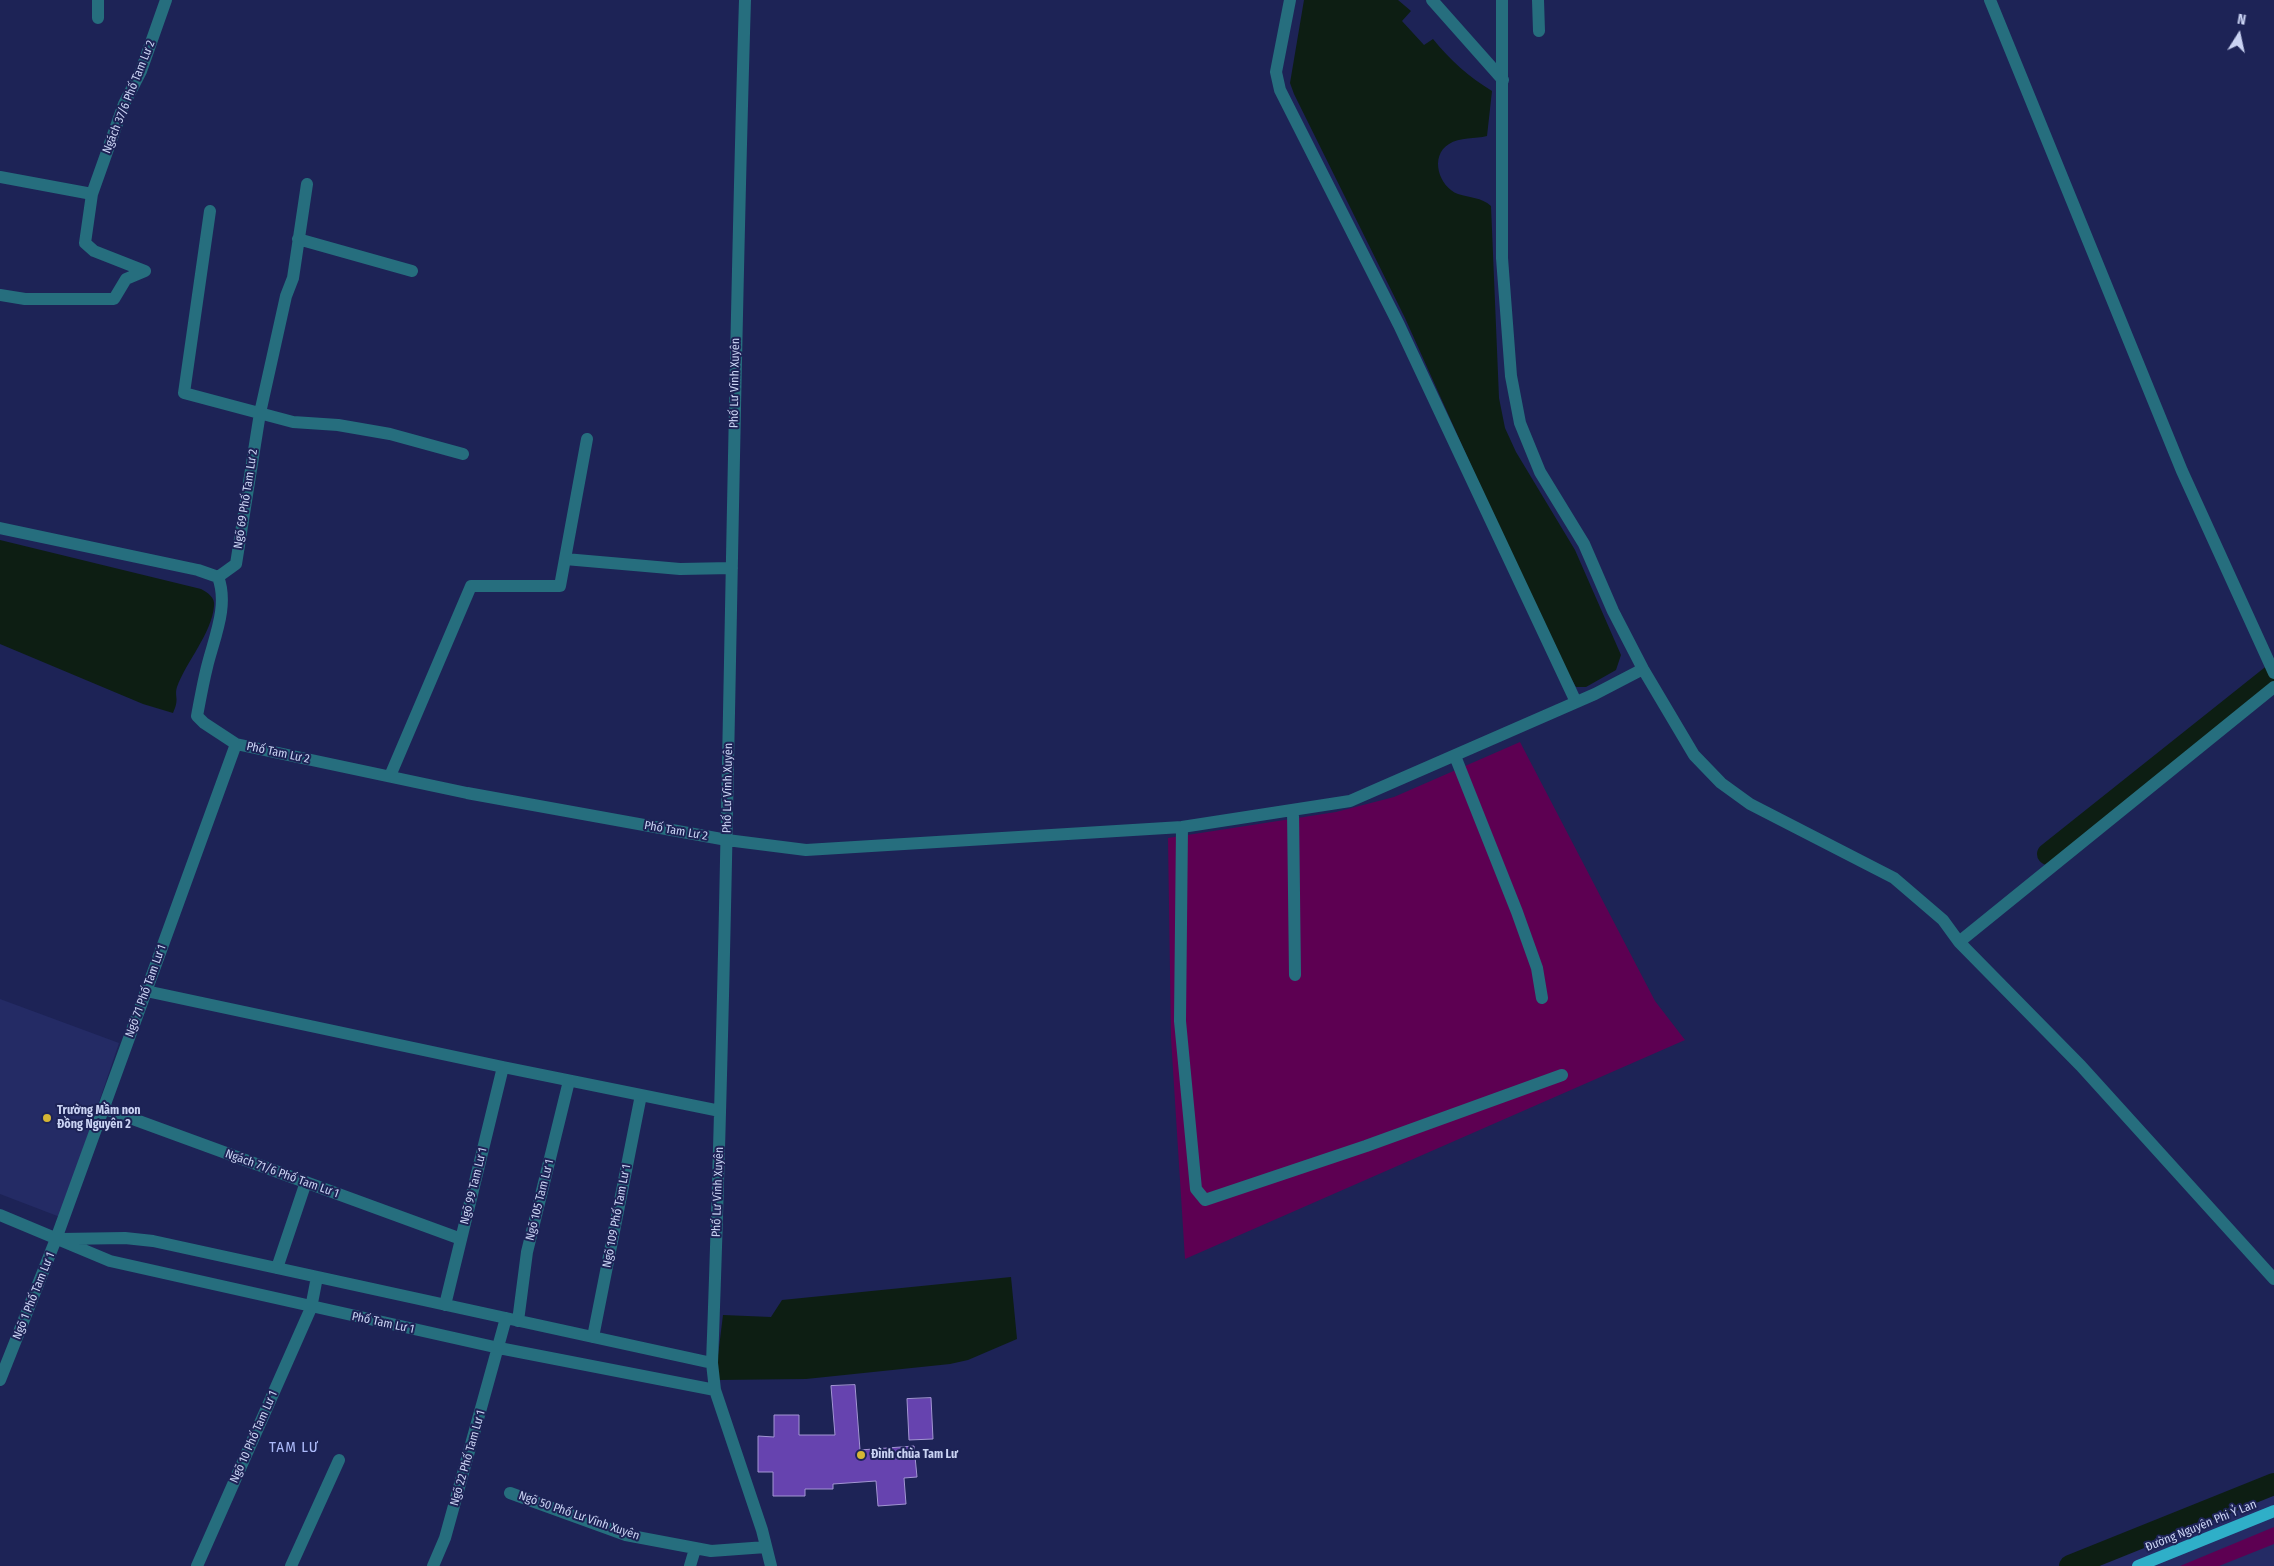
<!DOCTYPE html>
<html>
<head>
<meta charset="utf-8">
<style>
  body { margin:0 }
  #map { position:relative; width:2274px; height:1566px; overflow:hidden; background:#1d2356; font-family:"Fira Sans Condensed",sans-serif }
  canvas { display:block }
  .north { position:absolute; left:2214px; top:10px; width:50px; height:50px; -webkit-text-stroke:4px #1d2356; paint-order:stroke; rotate:10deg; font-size:14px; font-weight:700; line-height:20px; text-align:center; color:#cad3f3 }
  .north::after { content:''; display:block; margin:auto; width:18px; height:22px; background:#cad3f3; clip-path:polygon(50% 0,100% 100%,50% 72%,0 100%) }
</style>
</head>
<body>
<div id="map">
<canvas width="2274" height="1566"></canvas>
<div class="north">N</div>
</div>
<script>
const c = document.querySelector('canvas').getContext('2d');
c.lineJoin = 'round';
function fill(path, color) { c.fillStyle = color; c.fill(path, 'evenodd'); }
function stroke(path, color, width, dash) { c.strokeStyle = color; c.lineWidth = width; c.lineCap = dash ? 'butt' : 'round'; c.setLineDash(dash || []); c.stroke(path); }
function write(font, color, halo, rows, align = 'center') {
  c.font = font + ' "Fira Sans Condensed",sans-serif'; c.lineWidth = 4; c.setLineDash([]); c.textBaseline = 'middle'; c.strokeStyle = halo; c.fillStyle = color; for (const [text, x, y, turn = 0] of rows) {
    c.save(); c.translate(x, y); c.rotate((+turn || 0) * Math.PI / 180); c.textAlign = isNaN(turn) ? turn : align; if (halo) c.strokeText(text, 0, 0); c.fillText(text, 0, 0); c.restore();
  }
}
const built = new Path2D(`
  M0,999L119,1043L60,1217L0,1194Z
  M2274,1480V1566H2071Z`);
const green = new Path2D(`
  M1520,742L1655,1001L1685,1040L1185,1259L1171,1038L1168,838L1336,812L1394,797Z
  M2274,1527V1544L2219,1566H2180Z`);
const water = new Path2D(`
  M1304,0H1398L1411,11L1402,21L1424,45L1433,39C1450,60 1469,77 1492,91L1487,136C1476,139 1459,137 1449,144C1429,156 1439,187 1458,194C1470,198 1481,197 1491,206L1499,398L1505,428L1516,452L1575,550L1621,655L1616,670L1586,687H1576L1549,639L1405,318L1294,94L1290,83Z
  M0,540L201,589C208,593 215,597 214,606C212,633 186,662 177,687C174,697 180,698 173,713L143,704L0,644Z
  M1011,1277L1017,1339L968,1360L950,1364L806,1379L715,1380L723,1315L771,1317L782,1300Z`);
const canal = new Path2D(`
  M2048,854L2274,674
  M2070,1566L2274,1484`);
const building = new Path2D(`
  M855,1385L860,1450L914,1446L917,1477L904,1478L906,1504L878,1506L876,1481L833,1484V1489H805V1496H773V1472H758V1436L774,1437V1415H799V1435H835L831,1386Z
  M931,1398L933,1439L909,1440L907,1399Z`);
const minor = new Path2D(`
  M745,0C731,454 729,909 712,1363L715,1390L762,1530L771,1566
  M1290,0L1276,72L1280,90L1399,325L1576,702
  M1432,0L1503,80
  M1502,0V258L1511,376L1520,423L1540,472L1584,544L1613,611L1643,669L1694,755L1721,783L1750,804L1894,878L1943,920L1959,942L2081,1066L2274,1279
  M1538,0L1539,31
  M1990,0L2182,471L2274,673
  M98,18V0
  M0,177L92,194L85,243L94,251L145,271L126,279L114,299H25L0,295
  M92,194L124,104L141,71L166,0
  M210,211L184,393L293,422L338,425L390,434L463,454
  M298,239L412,271
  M0,528L198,570L218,577C229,606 214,638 207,667C203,683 200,700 197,716L204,723L236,744L467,793L727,840L806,850L1182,827L1350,801L1595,694L1643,669
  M565,559L680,569L732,568
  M218,577L236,564L260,413L286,296L293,278L307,184
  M1455,756L1517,912L1537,968L1542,998
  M390,776L471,586H560L587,439
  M1293,810L1295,975
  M1182,827L1180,1021L1196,1189L1205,1200L1366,1146L1562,1075
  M1959,942L2274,687
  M146,991L503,1067L720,1111
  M103,1108L461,1239
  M0,1215L110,1261L499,1348L715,1390
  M61,1239L125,1238L153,1241L712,1363
  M277,1268L306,1182
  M445,1305L503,1067
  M518,1321L527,1252L569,1081
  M593,1337L641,1095
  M0,1380L56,1239L236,744
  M510,1493L626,1535L711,1551L766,1547
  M197,1566L311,1308L317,1277
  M291,1566L339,1460
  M433,1566L445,1538L506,1318
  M690,1566L695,1549`);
const major = new Path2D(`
  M2138,1566L2274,1511`);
const markers = [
  [47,1118,5,"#d5b534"],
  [861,1455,5,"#d5b534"]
];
const streetNames = [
  ["Ngách 37/6 Phố Tam Lư 2",129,97,-68],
  ["Phố Lư Vĩnh Xuyên",735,383,-89],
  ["Ngõ 69 Phố Tam Lư 2",246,499,-81],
  ["Phố Tam Lư 2",278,753,12],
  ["Phố Lư Vĩnh Xuyên",728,788,-89],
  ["Phố Tam Lư 2",676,831,10],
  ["Ngõ 71 Phố Tam Lư 1",146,991,-70],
  ["Ngách 71/6 Phố Tam Lư 1",282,1174,20],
  ["Ngõ 99 Tam Lư 1",474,1186,-76],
  ["Phố Lư Vĩnh Xuyên",718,1192,-88],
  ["Ngõ 105 Tam Lư 1",540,1200,-76],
  ["Ngõ 109 Phố Tam Lư 1",617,1216,-79],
  ["Ngõ 1 Phố Tam Lư 1",34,1296,-68],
  ["Phố Tam Lư 1",383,1323,12],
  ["Ngõ 10 Phố Tam Lư 1",254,1437,-66],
  ["Ngõ 22 Phố Tam Lư 1",468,1458,-74],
  ["Ngõ 50 Phố Lư Vĩnh Xuyên",579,1516,19],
  ["Đường Nguyên Phi Ỷ Lan",2201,1526,-22]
];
const poiNames = [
  ["Trường Mầm non",57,1111],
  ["Đồng Nguyên 2",57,1125],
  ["Đình chùa Tam Lư",871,1455]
];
const quarterNames = [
  ["TAM LƯ",294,1448]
];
fill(built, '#242b65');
fill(green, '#5d0052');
fill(water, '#0d1e13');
stroke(canal, '#0d1e13', 22);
fill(building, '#6643af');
stroke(building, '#a395d3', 1);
stroke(minor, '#266e7e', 12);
stroke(major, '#2fafc8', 12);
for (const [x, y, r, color] of markers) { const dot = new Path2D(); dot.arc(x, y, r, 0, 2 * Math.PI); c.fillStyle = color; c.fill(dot); stroke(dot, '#1d2356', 2); }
write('12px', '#cad3f3', '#1d2356', streetNames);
write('bold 12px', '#cad3f3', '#1d2356', poiNames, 'left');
c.letterSpacing = '1px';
write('15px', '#adbbfa', '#1d2356', quarterNames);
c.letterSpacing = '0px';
</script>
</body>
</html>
